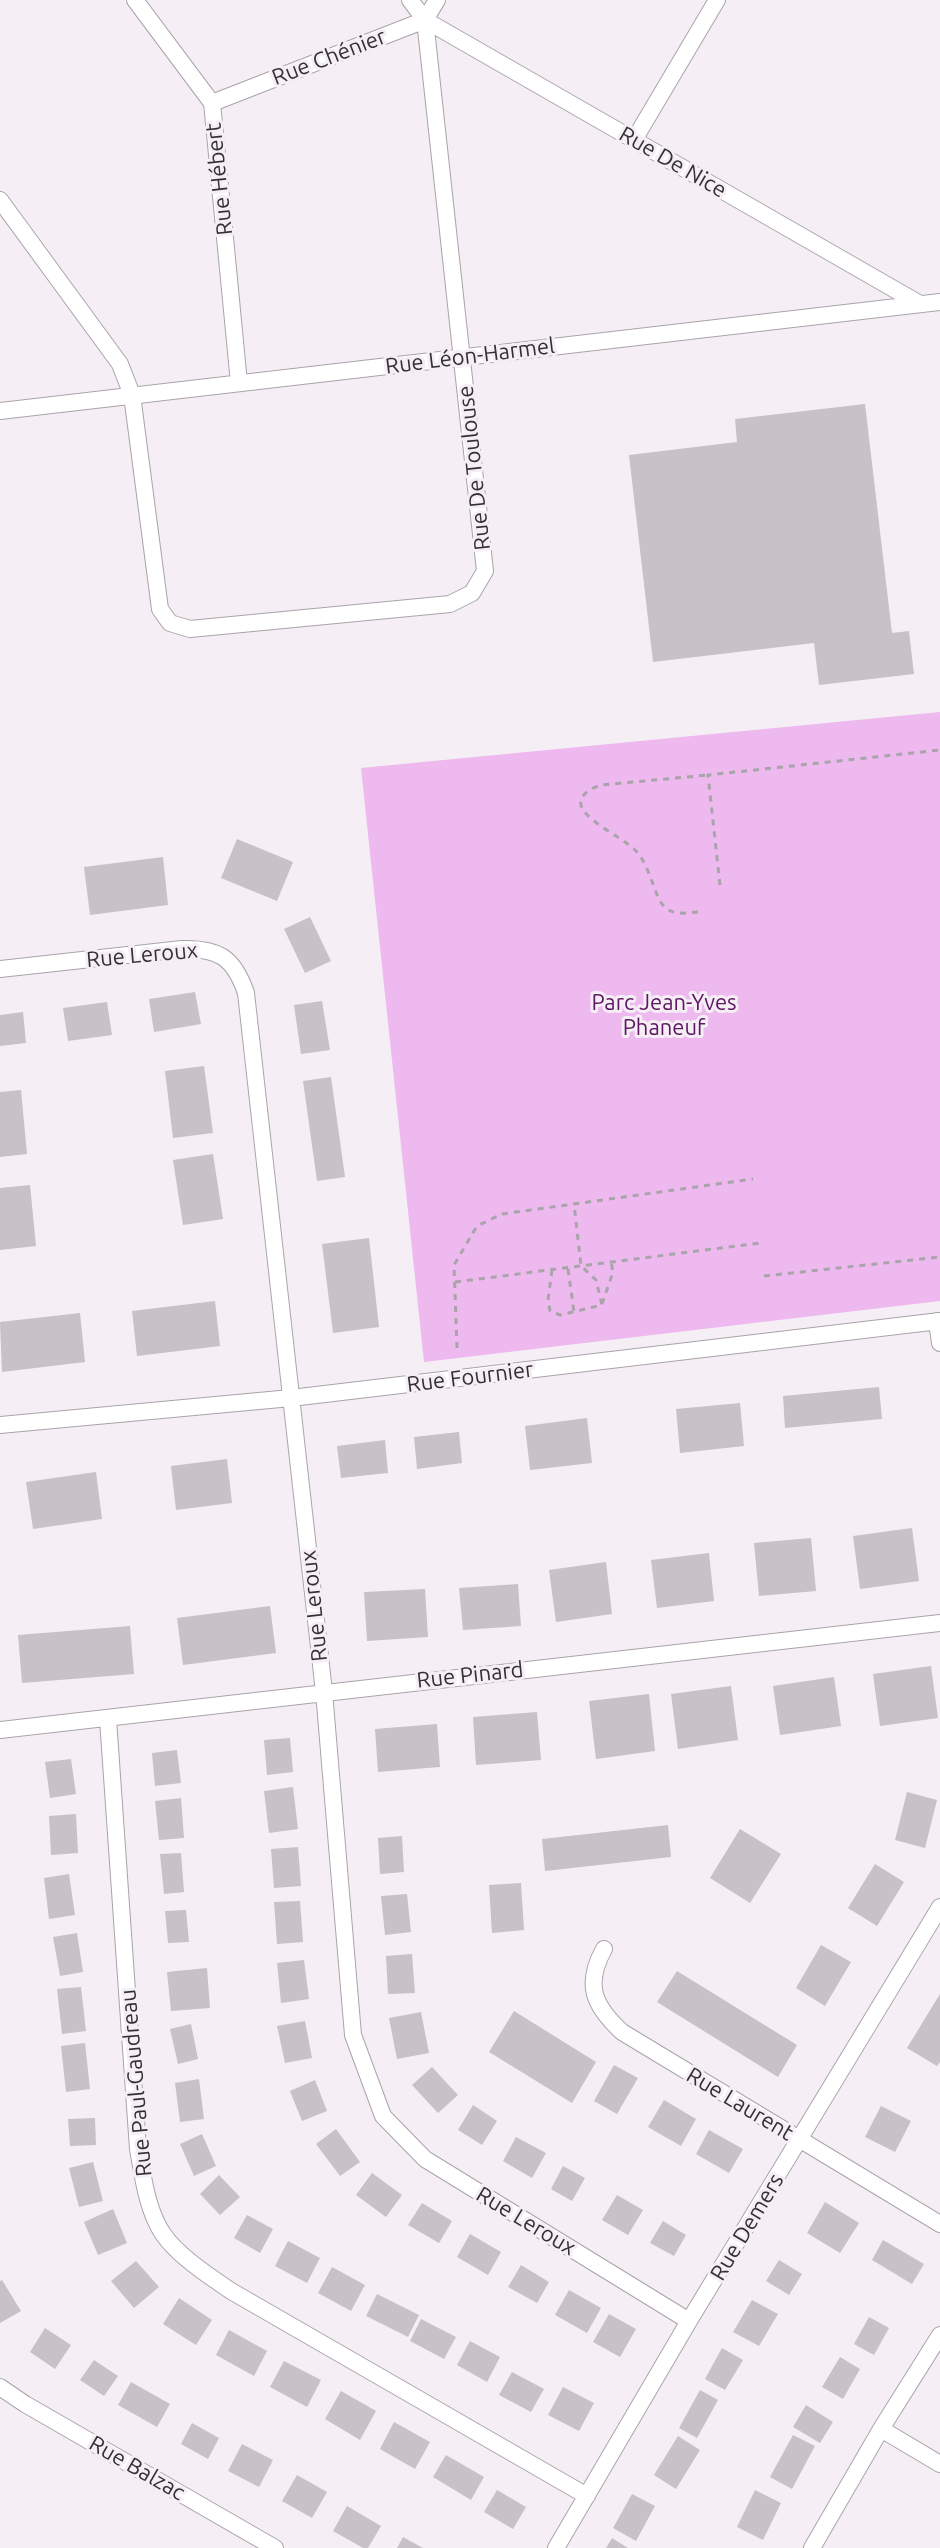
<!DOCTYPE html>
<html>
<head>
<meta charset="utf-8">
<style>
  body { margin:0 }
  canvas { display:block; background:#f5eef5 }
</style>
</head>
<body>
<canvas width="940" height="2548"></canvas>
<script>
const c = document.querySelector('canvas').getContext('2d');
c.lineJoin = 'round';
function fill(path, color) { c.fillStyle = color; c.fill(path, 'evenodd'); }
function stroke(path, color, width, dash) { c.strokeStyle = color; c.lineWidth = width; c.lineCap = dash ? 'butt' : 'round'; c.setLineDash(dash || []); c.stroke(path); }
function write(font, color, halo, rows, align = 'center') {
  c.font = font + ' Ubuntu,sans-serif'; c.lineWidth = 6; c.setLineDash([]); c.textBaseline = 'middle'; c.strokeStyle = halo; c.fillStyle = color; for (const [text, x, y, turn = 0] of rows) {
    c.save(); c.translate(x, y); c.rotate((+turn || 0) * Math.PI / 180); c.textAlign = isNaN(turn) ? turn : align; if (halo) c.strokeText(text, 0, 0); c.fillText(text, 0, 0); c.restore();
  }
}
const green = new Path2D(`
  M940,712V1301L424,1362L361,768Z`);
const building = new Path2D(`
  M865,404L892,633L909,631L914,674L819,685L814,643L653,662L629,455L737,442L735,419Z
  M237,839L293,862L277,901L221,878Z
  M163,857L168,905L90,915L84,867Z
  M310,917L331,961L305,973L284,929Z
  M195,992L201,1024L154,1032L149,999Z
  M322,1001L330,1050L301,1054L294,1005Z
  M107,1002L112,1035L68,1041L63,1008Z
  M23,1012L26,1043L0,1046V1015Z
  M204,1066L213,1133L173,1138L165,1071Z
  M331,1077L345,1177L317,1181L303,1081Z
  M21,1090L27,1154L0,1157V1092Z
  M213,1154L223,1219L183,1225L173,1160Z
  M30,1185L36,1246L0,1250V1188Z
  M369,1238L379,1327L333,1333L322,1244Z
  M215,1301L220,1346L137,1356L132,1311Z
  M80,1313L85,1362L2,1372L0,1322Z
  M879,1387L882,1419L785,1428L783,1396Z
  M740,1403L744,1446L680,1453L676,1409Z
  M587,1418L592,1463L530,1470L525,1426Z
  M459,1432L462,1463L417,1469L414,1437Z
  M385,1440L388,1473L341,1478L337,1446Z
  M227,1459L232,1503L176,1510L171,1466Z
  M96,1472L102,1519L33,1529L26,1482Z
  M912,1528L919,1581L860,1589L853,1536Z
  M811,1538L816,1591L759,1596L754,1543Z
  M709,1553L714,1601L657,1608L651,1560Z
  M606,1562L612,1614L556,1622L549,1570Z
  M518,1584L521,1626L463,1630L459,1588Z
  M425,1589L428,1637L367,1641L364,1592Z
  M270,1606L276,1653L183,1665L177,1618Z
  M130,1626L134,1674L22,1683L18,1635Z
  M931,1666L938,1718L880,1726L873,1674Z
  M834,1677L841,1726L780,1735L773,1686Z
  M731,1686L738,1740L678,1749L671,1694Z
  M649,1694L655,1751L596,1759L589,1701Z
  M537,1712L541,1760L476,1765L473,1717Z
  M437,1724L440,1767L378,1772L375,1729Z
  M290,1738L293,1772L267,1775L264,1740Z
  M177,1750L181,1783L155,1786L152,1753Z
  M71,1759L76,1794L50,1798L45,1762Z
  M293,1787L298,1829L269,1833L264,1791Z
  M907,1792L937,1800L925,1848L895,1840Z
  M181,1798L184,1838L159,1840L155,1801Z
  M76,1814L78,1853L51,1855L49,1816Z
  M668,1825L671,1857L545,1871L542,1839Z
  M740,1829L781,1854L750,1903L710,1878Z
  M402,1836L404,1872L380,1874L378,1838Z
  M298,1847L301,1886L274,1888L271,1849Z
  M181,1853L184,1892L164,1894L160,1854Z
  M875,1864L904,1882L877,1926L848,1908Z
  M69,1874L75,1915L49,1919L44,1878Z
  M521,1883L524,1930L492,1933L489,1885Z
  M407,1894L411,1932L385,1935L381,1896Z
  M300,1901L303,1942L277,1944L274,1902Z
  M186,1910L189,1942L168,1943L165,1911Z
  M77,1933L83,1972L60,1976L53,1937Z
  M821,1945L851,1962L825,2006L796,1988Z
  M412,1954L415,1993L388,1994L386,1956Z
  M304,1960L309,1999L281,2003L277,1963Z
  M207,1968L210,2008L171,2011L167,1972Z
  M677,1971L797,2045L778,2077L657,2002Z
  M81,1987L86,2031L62,2034L57,1989Z
  M940,1994V2062L937,2066L907,2048Z
  M514,2011L596,2062L572,2103L489,2052Z
  M421,2012L429,2053L397,2059L389,2018Z
  M305,2021L312,2058L285,2063L277,2026Z
  M191,2024L198,2059L178,2064L170,2029Z
  M85,2043L90,2089L66,2092L61,2046Z
  M614,2065L638,2078L617,2114L594,2101Z
  M432,2067L458,2095L438,2113L412,2085Z
  M199,2079L204,2119L180,2122L175,2083Z
  M315,2080L327,2111L302,2121L290,2091Z
  M664,2100L696,2119L681,2146L648,2127Z
  M473,2105L497,2121L482,2145L458,2130Z
  M881,2106L911,2121L895,2152L865,2137Z
  M95,2118L96,2145L70,2146L68,2119Z
  M336,2129L360,2162L340,2176L316,2144Z
  M709,2130L743,2149L729,2173L696,2154Z
  M202,2134L216,2166L194,2176L180,2144Z
  M516,2137L546,2153L532,2178L503,2161Z
  M93,2162L103,2201L79,2207L69,2168Z
  M563,2166L585,2178L572,2201L551,2189Z
  M372,2173L402,2195L386,2217L356,2195Z
  M219,2175L240,2197L220,2215L200,2194Z
  M617,2195L643,2210L628,2235L602,2220Z
  M825,2202L859,2223L840,2253L807,2233Z
  M422,2203L452,2221L439,2243L408,2225Z
  M113,2209L127,2243L98,2255L84,2222Z
  M247,2215L273,2229L260,2253L234,2238Z
  M663,2221L686,2235L674,2256L650,2243Z
  M470,2234L501,2252L488,2275L457,2257Z
  M883,2240L924,2264L912,2284L872,2260Z
  M288,2241L320,2258L307,2283L275,2266Z
  M779,2260L802,2274L789,2295L766,2281Z
  M136,2261L159,2287L134,2308L111,2281Z
  M521,2265L549,2282L537,2303L508,2287Z
  M332,2267L365,2285L351,2311L318,2293Z
  M2,2280L21,2311L0,2323V2281Z
  M569,2290L601,2308L587,2333L555,2315Z
  M377,2294L419,2315L408,2337L366,2316Z
  M179,2298L212,2320L196,2345L163,2324Z
  M752,2300L778,2314L759,2346L733,2332Z
  M609,2314L636,2329L620,2357L593,2342Z
  M869,2317L889,2328L874,2355L854,2344Z
  M421,2319L456,2337L444,2359L410,2341Z
  M45,2328L71,2345L55,2369L30,2352Z
  M229,2330L267,2351L254,2376L216,2355Z
  M470,2341L500,2357L487,2382L457,2365Z
  M722,2348L743,2360L725,2390L705,2379Z
  M840,2357L860,2369L843,2399L822,2387Z
  M94,2360L118,2376L104,2396L80,2380Z
  M284,2361L321,2380L307,2407L270,2387Z
  M512,2372L544,2389L531,2412L499,2395Z
  M131,2382L170,2404L157,2427L118,2405Z
  M563,2387L594,2403L579,2431L548,2415Z
  M700,2390L718,2400L697,2438L679,2428Z
  M341,2391L376,2411L360,2440L325,2419Z
  M806,2405L833,2422L820,2443L793,2427Z
  M394,2422L430,2442L415,2469L380,2449Z
  M192,2423L219,2438L208,2459L181,2444Z
  M793,2435L815,2446L792,2489L770,2477Z
  M678,2436L700,2450L676,2489L654,2475Z
  M242,2444L273,2460L259,2487L228,2471Z
  M446,2455L484,2477L471,2500L433,2477Z
  M297,2475L327,2492L312,2518L282,2501Z
  M497,2490L526,2507L513,2529L484,2512Z
  M755,2490L781,2503L763,2540L737,2527Z
  M632,2494L655,2506L636,2541L613,2528Z
  M347,2506L381,2526L368,2548H363L333,2531Z
  M403,2537L423,2548H397Z
  M612,2538L628,2548H606Z`);
const path = new Path2D(`
  M720,885L708,775L940,750
  M698,912C687,913 676,915 667,909C654,901 652,866 634,849C623,838 584,820 581,805C579,794 592,788 601,785L708,775
  M568,1269L574,1312
  M552,1270L548,1300L550,1311L560,1315L602,1305L596,1280L581,1266L574,1204
  M764,1276L940,1257
  M455,1282L760,1243
  M602,1304L613,1272L611,1262
  M457,1348L454,1265L477,1226L502,1214L753,1179`);
const street = new Path2D(`
  M135,0L212,103L239,383
  M425,20L920,304
  M212,103L425,20L437,0
  M634,140L717,0
  M0,200L120,364L132,395L160,609L170,623L190,629L450,604L472,593L485,571L425,20L410,0
  M0,411L940,302
  M0,969L182,949C219,948 234,958 246,993L324,1692L353,2035L383,2116L425,2159L689,2321
  M937,1321L940,1343
  M0,1425L291,1398L940,1321
  M108,1719L138,2149C143,2177 147,2210 163,2234C178,2256 209,2276 231,2291L587,2496
  M0,1730L940,1623
  M604,1949C584,1985 594,2006 622,2032L940,2224
  M0,2387L25,2404L275,2548
  M881,2429L940,2464
  M556,2548L689,2321L940,1907
  M812,2548L881,2429L940,2335`);
const streetNames = [
  ["Rue Chénier",329,57,-21],
  ["Rue De Nice",673,162,30],
  ["Rue Hébert",219,179,-96],
  ["Rue Léon-Harmel",470,356,-7],
  ["Rue De Toulouse",474,468,-96],
  ["Rue Leroux",142,955,-5],
  ["Rue Fournier",470,1377,-7],
  ["Rue Leroux",314,1606,-96],
  ["Rue Pinard",470,1675,-6],
  ["Rue Paul-Gaudreau",136,2083,-95],
  ["Rue Laurent",740,2104,31],
  ["Rue Leroux",526,2221,31],
  ["Rue Demers",747,2227,-59],
  ["Rue Balzac",137,2468,30]
];
const parkNames = [
  ["Parc Jean-Yves",664,1003],
  ["Phaneuf",664,1028]
];
fill(green, '#edb9ef');
fill(building, '#c8c1c8');
stroke(street, '#aaa4aa', 18);
stroke(path, '#a9a4aa', 3, [6, 6]);
stroke(street, '#fff', 16);
write('22px', '#333134', '#f5eef5', streetNames);
write('22px', '#5d1662', '#f5eef5', parkNames);
</script>
</body>
</html>
